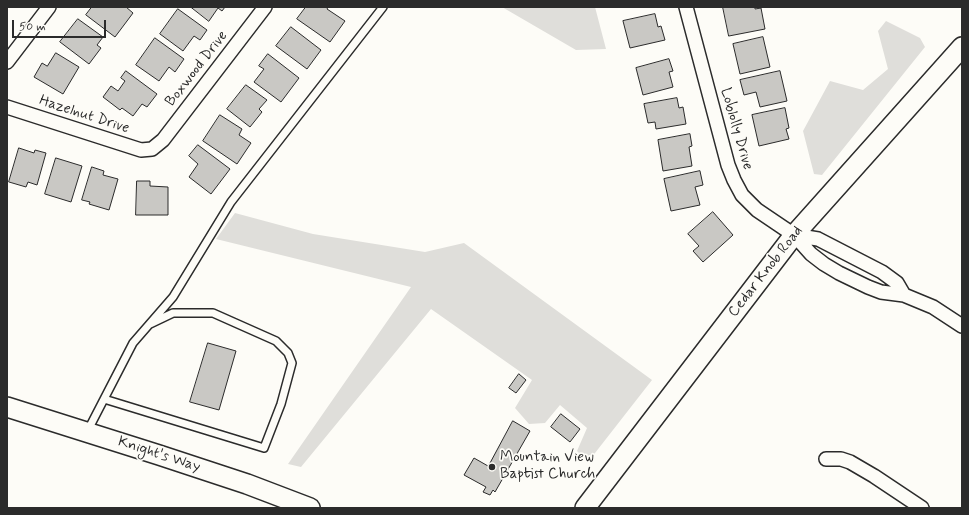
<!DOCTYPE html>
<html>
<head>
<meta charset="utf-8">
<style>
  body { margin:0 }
  #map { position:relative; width:969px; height:515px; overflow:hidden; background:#fdfcf7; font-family:Mynerve,sans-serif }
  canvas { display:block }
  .frame { position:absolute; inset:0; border:8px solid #2b2b2b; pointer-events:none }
  .scale { position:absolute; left:12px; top:20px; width:94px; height:18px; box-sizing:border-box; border:2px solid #2b2b2b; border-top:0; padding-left:5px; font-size:12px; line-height:14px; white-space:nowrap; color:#2b2b2b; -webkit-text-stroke:3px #fdfcf7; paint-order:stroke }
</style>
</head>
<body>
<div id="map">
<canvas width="969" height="515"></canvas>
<div class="frame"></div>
<div class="scale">50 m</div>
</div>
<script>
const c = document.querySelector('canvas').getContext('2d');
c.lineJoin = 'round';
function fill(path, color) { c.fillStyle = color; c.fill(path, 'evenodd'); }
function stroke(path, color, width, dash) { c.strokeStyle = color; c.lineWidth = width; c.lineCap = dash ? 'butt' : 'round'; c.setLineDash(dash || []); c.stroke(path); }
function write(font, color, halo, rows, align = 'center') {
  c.font = font + ' Mynerve,sans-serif'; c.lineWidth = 3.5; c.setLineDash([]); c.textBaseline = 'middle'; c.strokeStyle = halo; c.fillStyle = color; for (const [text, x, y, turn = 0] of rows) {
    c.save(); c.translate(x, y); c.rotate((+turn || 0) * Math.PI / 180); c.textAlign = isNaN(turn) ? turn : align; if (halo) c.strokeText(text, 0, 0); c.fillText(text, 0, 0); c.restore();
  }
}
const green = new Path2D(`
  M502,7H595L606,49L576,50Z
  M886,21L920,38L925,47L822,175L814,174L803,131L830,81L863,90L888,69L878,31Z
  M235,213L313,234L425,252L464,243L652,380L588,462L577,451L587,428L560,405L545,423L529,424L515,408L532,380L431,309L301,467L288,464L411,287L216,239Z`);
const building = new Path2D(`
  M92,7H126L133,13L115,37L86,15Z
  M191,7H225L222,11L218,8L209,21Z
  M306,7H328L327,9L345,21L330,42L297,19Z
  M723,7H755V9L761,8L765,29L729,36Z
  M178,9L207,30L200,40L194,36L183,51L160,34Z
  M655,14L658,27L661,26L665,40L630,48L623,21Z
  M78,19L103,37L97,45L101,48L89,64L60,42Z
  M291,27L321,50L307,69L276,46Z
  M763,37L770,67L740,74L733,44Z
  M155,38L184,59L175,72L169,67L159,81L136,65Z
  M56,53L79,67L63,94L34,77L42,63L47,66Z
  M268,54L299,78L281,102L254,82L264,69L259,66Z
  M669,59L673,71L669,72L673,87L643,95L636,68Z
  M126,71L157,94L147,107L142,104L133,116L122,108L120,110L103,97L111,86L118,91L125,81L121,78Z
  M780,71L787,101L760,107L756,92L744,95L740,80Z
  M246,85L267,100L259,109L262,112L250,127L227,109Z
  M677,98L679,108L683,107L686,124L656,129L655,122L648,123L644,104Z
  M785,108L789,128L786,129L789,139L759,146L752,115Z
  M220,115L242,129L239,135L251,143L237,164L203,141Z
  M690,134L692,146L689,147L692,166L663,171L658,140Z
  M198,145L230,169L211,194L189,177L198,164L189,156Z
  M19,148L34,153L35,150L46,153L37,185L28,182L26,187L9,182Z
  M56,158L82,166L71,202L45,194Z
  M92,167L104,171L103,175L118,179L109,210L89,204L90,202L82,200Z
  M700,171L703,185L695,187L700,205L671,211L664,179Z
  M137,181H150V186L168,187V215H136Z
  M713,212L733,235L703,262L693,251L699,246L688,234Z
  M208,343L236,351L219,410L190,402Z
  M519,374L526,380L516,393L509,388Z
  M561,414L580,429L570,442L551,427Z
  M513,421L530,431L495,492L493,490L490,495L483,492L486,487L464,475L474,458L488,466Z`);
const lane = new Path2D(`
  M104,399L264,448L281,404L292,363L288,353L276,341L213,313H173L150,324
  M87,432L133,343L173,297L231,202L383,7`);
const street = new Path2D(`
  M686,7L728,165L734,180L742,195L757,210L794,235L811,254L824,264L839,273L868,287L881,292L904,295L933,307L962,326
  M7,62L49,7
  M7,107L141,150L152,149L163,140L265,7
  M794,235L818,239L882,272L897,283L904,295
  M826,459H841L850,462L874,476L922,508`);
const secondary = new Path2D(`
  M7,407L159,455L247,484L310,508
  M585,508L794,235L962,47`);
const markers = [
  [492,467,4,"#2b2b2b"]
];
const streetNames = [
  ["Boxwood Drive",197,69,-52],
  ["Hazelnut Drive",84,115,18],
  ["Loblolly Drive",736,129,74],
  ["Cedar Knob Road",766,272,-52],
  ["Knight's Way",159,455,18]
];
const poiNames = [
  ["Mountain View",500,458],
  ["Baptist Church",500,475]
];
fill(green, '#dfdeda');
fill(building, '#c9c8c4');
stroke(building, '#2b2b2b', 1);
stroke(lane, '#2b2b2b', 10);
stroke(street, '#2b2b2b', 16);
stroke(secondary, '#2b2b2b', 22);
stroke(lane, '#fdfcf7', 7);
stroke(street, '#fdfcf7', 13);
stroke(secondary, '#fdfcf7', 19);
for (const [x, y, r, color] of markers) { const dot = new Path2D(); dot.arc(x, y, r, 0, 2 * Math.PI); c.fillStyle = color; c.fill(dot); stroke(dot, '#fdfcf7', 1.5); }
write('15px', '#2b2b2b', '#fdfcf7', streetNames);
write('15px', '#2b2b2b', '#fdfcf7', poiNames, 'left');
</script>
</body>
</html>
